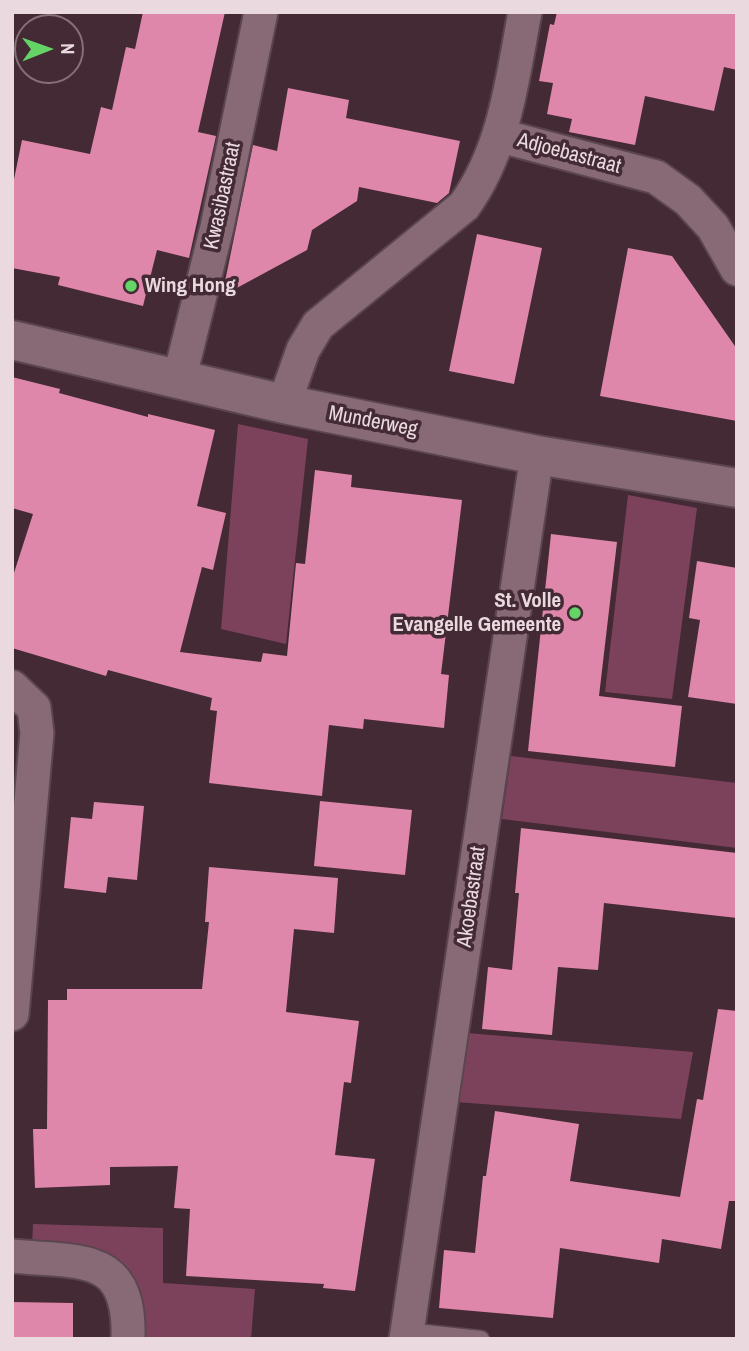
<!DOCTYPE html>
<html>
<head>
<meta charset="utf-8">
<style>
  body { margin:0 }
  #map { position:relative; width:749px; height:1351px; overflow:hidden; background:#432a34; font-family:"Archivo Narrow",sans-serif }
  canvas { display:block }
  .frame { position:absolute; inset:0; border:14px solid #ead9df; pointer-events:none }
  .north { position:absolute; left:14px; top:14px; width:70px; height:70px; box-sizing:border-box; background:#432a34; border:2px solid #867078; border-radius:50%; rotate:89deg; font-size:19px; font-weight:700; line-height:28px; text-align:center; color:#ead9df }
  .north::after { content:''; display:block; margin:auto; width:24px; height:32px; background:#65d467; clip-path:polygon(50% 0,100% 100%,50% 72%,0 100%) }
</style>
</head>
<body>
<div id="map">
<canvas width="749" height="1351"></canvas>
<div class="frame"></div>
<div class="north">N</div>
</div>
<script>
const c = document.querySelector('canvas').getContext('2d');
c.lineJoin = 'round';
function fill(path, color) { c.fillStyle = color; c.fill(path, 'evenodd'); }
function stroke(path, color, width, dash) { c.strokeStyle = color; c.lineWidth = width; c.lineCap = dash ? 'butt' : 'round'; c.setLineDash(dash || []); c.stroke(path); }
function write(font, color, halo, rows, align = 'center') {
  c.font = font + ' "Archivo Narrow",sans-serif'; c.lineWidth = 7; c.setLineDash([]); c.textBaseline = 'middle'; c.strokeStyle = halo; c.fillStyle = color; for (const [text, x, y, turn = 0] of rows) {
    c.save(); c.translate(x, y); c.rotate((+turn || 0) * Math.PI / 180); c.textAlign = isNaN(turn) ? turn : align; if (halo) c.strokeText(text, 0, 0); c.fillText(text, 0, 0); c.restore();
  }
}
const green = new Path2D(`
  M238,424L308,439L286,644L221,629Z
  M628,495L697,508L672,699L605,692Z
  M511,756L737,783V848L502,819Z
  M467,1033L693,1052L681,1119L456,1102Z
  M33,1224L163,1228V1283L255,1289L251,1339H144L140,1311L32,1246Z`);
const building = new Path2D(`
  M143,12H225L198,132L216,136L189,258L157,250L143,306L58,285L60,277L12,268V189L22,140L90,154L101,107L112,110L126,47L135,49Z
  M557,12H737V70L724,67L714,111L645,96L635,145L569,132L572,119L547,114L553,83L539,81L550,24L554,25Z
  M288,88L349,100L346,118L460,141L449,193L437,203L359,187L357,201L312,230L307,250L222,296L253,145L277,151Z
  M477,234L542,248L514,384L449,371Z
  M628,248L672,256L737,349V421L600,396Z
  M12,377L60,389L59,393L148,417V414L215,430L197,506L226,513L213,570L202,567L180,652L261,662L263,653L287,656L296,563L305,564L315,470L352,475L351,487L462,500L441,674L449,675L444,728L364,719L363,729L329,725L322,796L209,783L217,711L210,710L212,698L108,670L106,676L12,648V579L33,514L12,508Z
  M551,534L617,542L599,696L682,706L675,767L528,751Z
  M697,561L737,568V704L688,697L700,620L689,618Z
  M320,801L412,810L405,875L314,866Z
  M94,802L144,806L137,880L108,877L106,893L64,888L71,817L92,819Z
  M521,828L737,853V918L604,903L598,970L558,967L552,1035L482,1029L488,967L512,970L519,893H515Z
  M209,867L338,878L334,933L294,929L286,1012L359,1021L351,1083L344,1082L335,1155L375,1159L355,1291L323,1288L324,1284L186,1276L190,1209L174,1208L178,1166L110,1167V1185L35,1188L33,1129H47L48,1000H67V989H202L209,922H205Z
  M718,1009L737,1011V1201H729L721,1249L662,1239L659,1263L560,1248L553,1318L439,1308L444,1250L475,1253L483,1176H486L495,1111L579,1124L570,1181L680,1197L697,1099L703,1100Z
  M12,1302L73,1303V1339H12Z`);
const lane = new Path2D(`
  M407,1331L481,1339`);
const street = new Path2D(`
  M501,136L656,177L688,200L713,227L737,269
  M179,380L217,227L261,12
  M284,404L303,350L318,325L464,206C505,149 512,80 525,12
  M12,687L34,708L37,733L12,1014
  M12,1256C80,1263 131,1251 128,1339
  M406,1339L537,455`);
const secondary = new Path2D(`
  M12,340L284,404L537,455L737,488`);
const markers = [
  [131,286,7,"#65d467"],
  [575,613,7,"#65d467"]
];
const streetNames = [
  ["Adjoebastraat",569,154,15],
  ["Kwasibastraat",223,196,-78],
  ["Munderweg",373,422,11],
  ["Akoebastraat",472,897,-82]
];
const poiNames = [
  ["Wing Hong",145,286],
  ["St. Volle",561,601,"right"],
  ["Evangelle Gemeente",561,625,"right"]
];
fill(green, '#7d425b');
fill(building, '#de87ab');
stroke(lane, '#5b464f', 19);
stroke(street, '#5b464f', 37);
stroke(secondary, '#5b464f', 42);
stroke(lane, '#876a75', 16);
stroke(street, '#876a75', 33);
stroke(secondary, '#876a75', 38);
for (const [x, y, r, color] of markers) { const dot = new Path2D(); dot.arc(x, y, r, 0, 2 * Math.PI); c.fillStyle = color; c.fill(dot); stroke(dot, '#432a34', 2.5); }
write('21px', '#ead9df', '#432a34', streetNames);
write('bold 21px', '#ead9df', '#432a34', poiNames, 'left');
</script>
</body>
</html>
